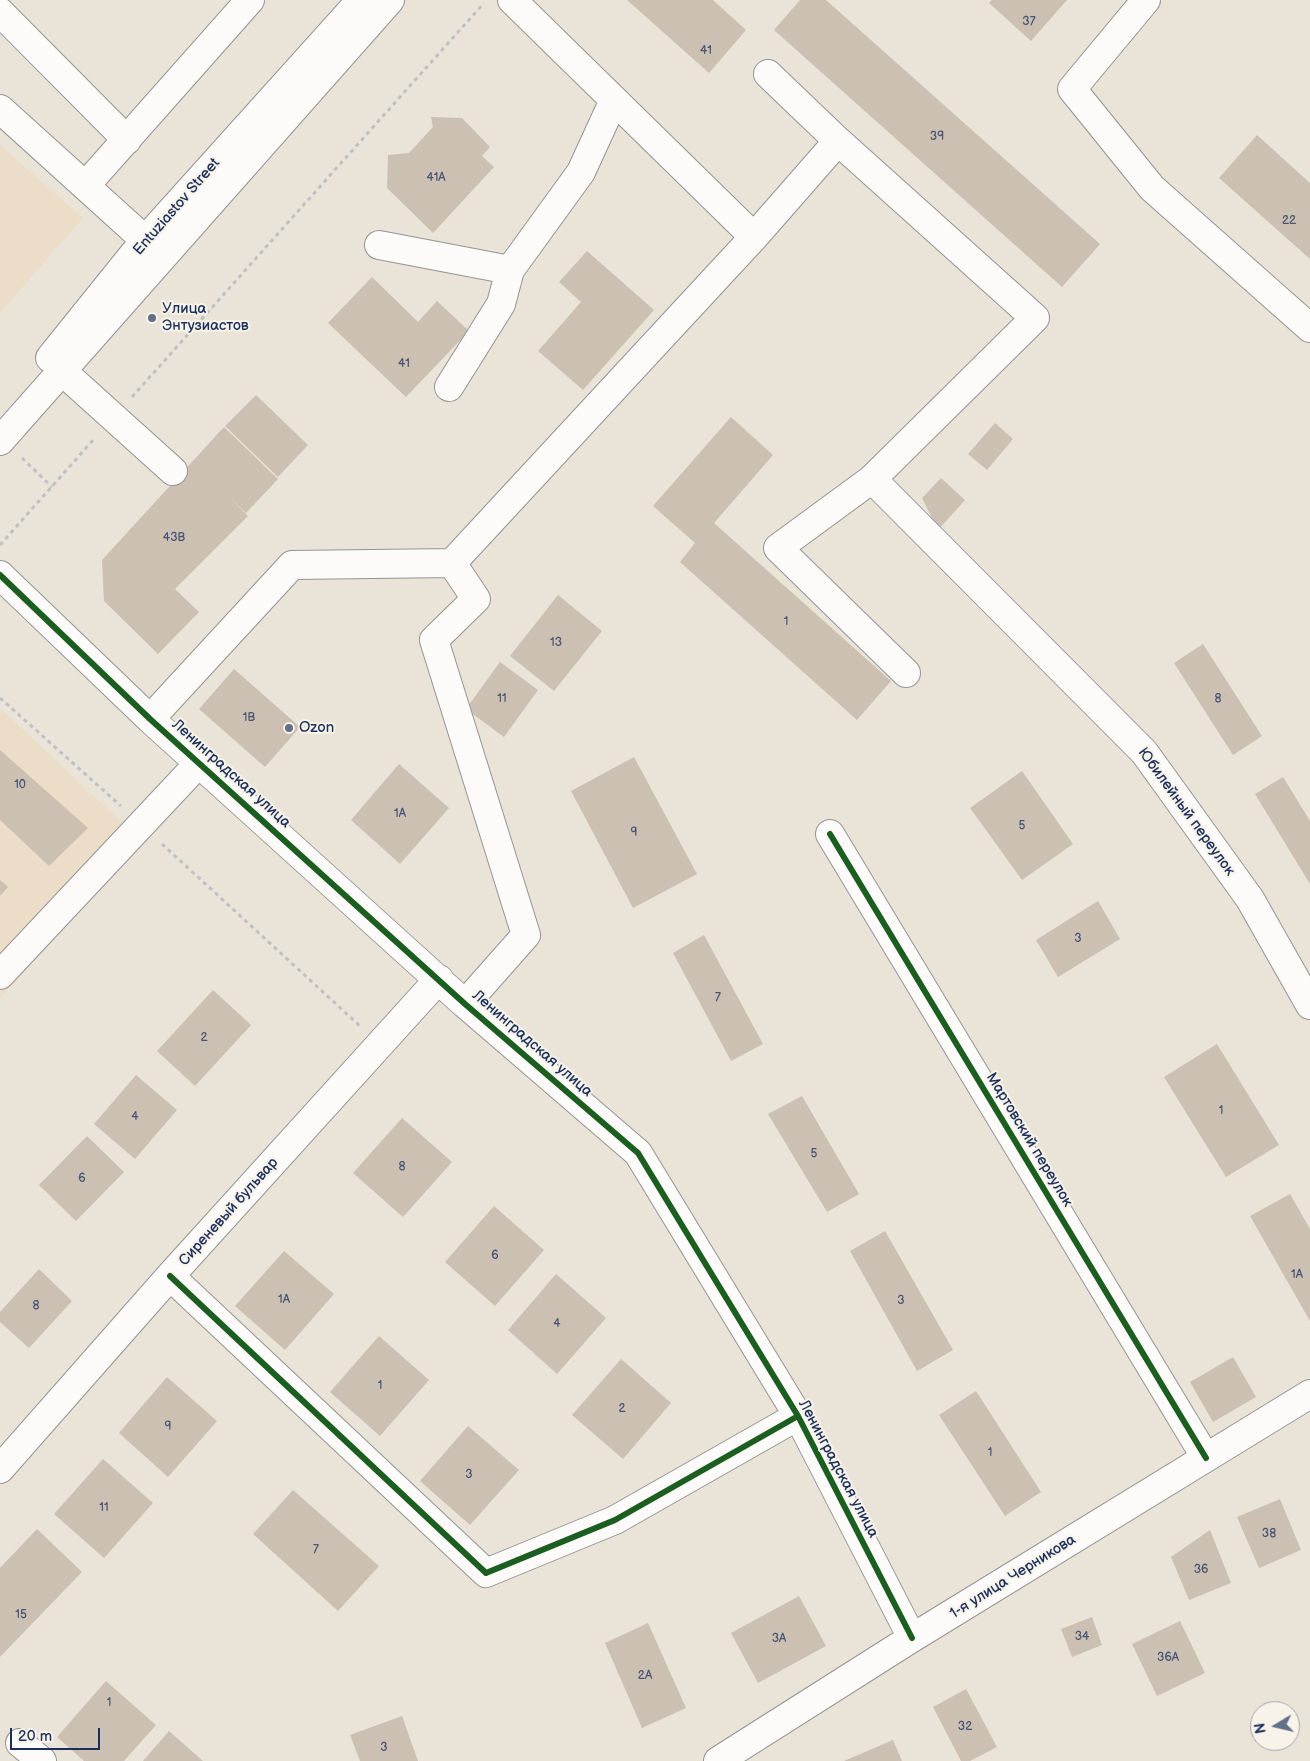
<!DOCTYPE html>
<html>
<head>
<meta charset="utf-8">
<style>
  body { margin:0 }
  #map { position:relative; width:1310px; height:1761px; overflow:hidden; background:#e9e4d7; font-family:"Balsamiq Sans",sans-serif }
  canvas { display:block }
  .north { position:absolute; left:1250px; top:1701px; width:50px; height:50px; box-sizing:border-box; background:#f7f3e8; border:1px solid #9fa5b1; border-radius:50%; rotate:261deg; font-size:14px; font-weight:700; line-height:20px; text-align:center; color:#1b2f5e }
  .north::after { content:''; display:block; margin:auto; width:18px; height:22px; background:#636e88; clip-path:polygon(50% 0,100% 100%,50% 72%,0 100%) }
  .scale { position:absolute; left:10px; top:1728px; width:90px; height:22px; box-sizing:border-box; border:2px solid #1b2f5e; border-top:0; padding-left:6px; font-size:15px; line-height:18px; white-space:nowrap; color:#1b2f5e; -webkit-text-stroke:4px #f7f3e8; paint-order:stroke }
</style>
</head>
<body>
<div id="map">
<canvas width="1310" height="1761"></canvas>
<div class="north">N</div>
<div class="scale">20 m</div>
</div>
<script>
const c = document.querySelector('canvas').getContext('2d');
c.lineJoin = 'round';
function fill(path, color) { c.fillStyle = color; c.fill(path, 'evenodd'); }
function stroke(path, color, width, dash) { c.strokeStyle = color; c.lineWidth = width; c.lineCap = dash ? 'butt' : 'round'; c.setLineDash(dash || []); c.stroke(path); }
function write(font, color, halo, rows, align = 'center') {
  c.font = font + ' "Balsamiq Sans",sans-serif'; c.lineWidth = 4; c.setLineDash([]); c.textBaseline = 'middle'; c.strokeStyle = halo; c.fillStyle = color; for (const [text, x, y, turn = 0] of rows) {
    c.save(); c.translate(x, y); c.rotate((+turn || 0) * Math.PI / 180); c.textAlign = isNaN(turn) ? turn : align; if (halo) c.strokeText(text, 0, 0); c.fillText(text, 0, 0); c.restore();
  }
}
const built = new Path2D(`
  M0,145L83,218L0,313Z
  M0,708L144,843L0,998Z`);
const building = new Path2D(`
  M627,0H713L746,30L709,73Z
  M800,0H826L1100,244L1062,287L774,30Z
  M992,0H1067L1031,41L989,3Z
  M431,117L462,118L490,147L482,156L494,167L433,233L387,188L388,155L409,153L433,127Z
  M1257,135L1310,183V259L1219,178Z
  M587,251L654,310L583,390L538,351L581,302L559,282Z
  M372,277L418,322L437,301L469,331L406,397L328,323Z
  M256,395L308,445L278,477L225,426Z
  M731,417L773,455L714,523L891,681L857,720L680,562L695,543L653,506Z
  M995,423L1013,439L987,470L968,454Z
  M224,427L278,479L246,513L229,497L248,516L175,589L199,612L158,654L104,601L102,560Z
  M941,478L965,500L938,530L922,498Z
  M558,595L602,631L554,691L510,656Z
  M1203,644L1262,736L1233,755L1174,663Z
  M500,662L538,690L504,737L466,709Z
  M234,669L300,727L265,767L199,709Z
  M0,750L88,828L49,866L0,820Z
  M634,757L697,874L633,908L571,791Z
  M399,764L449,808L400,864L351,820Z
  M1022,771L1073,844L1022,880L970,808Z
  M1283,777L1310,821V884L1255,794Z
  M0,880L8,887L0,896Z
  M1098,901L1120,939L1058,977L1036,940Z
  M704,935L763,1044L731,1061L673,953Z
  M213,990L251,1025L195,1086L157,1051Z
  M1217,1044L1279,1145L1226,1177L1164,1077Z
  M136,1075L177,1110L135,1159L94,1124Z
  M802,1096L859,1194L827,1212L768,1114Z
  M402,1118L452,1162L403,1217L353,1173Z
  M87,1136L124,1172L76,1221L39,1185Z
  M1290,1194L1310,1229V1321L1250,1216Z
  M494,1206L544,1250L495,1306L445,1262Z
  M885,1231L953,1350L917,1371L850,1251Z
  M284,1251L334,1294L285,1350L235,1306Z
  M39,1269L72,1301L29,1348L0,1322V1312Z
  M556,1274L606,1318L557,1374L508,1330Z
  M379,1336L429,1380L380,1436L330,1392Z
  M1233,1357L1256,1397L1213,1422L1190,1382Z
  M621,1359L671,1403L623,1459L572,1415Z
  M167,1377L217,1421L168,1477L119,1433Z
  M976,1391L1041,1492L1005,1516L939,1415Z
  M468,1426L519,1470L470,1525L420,1481Z
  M103,1459L153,1503L104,1558L54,1514Z
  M293,1490L379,1566L338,1611L253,1534Z
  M1280,1499L1301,1550L1259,1568L1237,1517Z
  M37,1529L82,1572L0,1657V1568Z
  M1210,1530L1231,1583L1189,1600L1171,1557Z
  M799,1596L826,1646L758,1683L731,1633Z
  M1092,1617L1102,1645L1072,1657L1061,1629Z
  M1180,1621L1205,1673L1157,1696L1132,1644Z
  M648,1623L686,1708L642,1728L605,1643Z
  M106,1681L156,1725L124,1761H84L57,1737Z
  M966,1689L997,1747L970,1761H961L933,1707Z
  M402,1716L418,1761H360L350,1735Z
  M169,1731L203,1761H143Z
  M893,1740L902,1761H844Z`);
const path = new Path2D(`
  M132,397L484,3
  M22,458L52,487
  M0,545L94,439
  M0,698L121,806
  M162,844L360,1026`);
const minor = new Path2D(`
  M512,0L754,237L838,141L1035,318L872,479L1144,752L1250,899L1310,1005
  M1146,0L1072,89L1152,188L1310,328
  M0,12L127,140
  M768,74L838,141
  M0,109L145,240
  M86,185L250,0
  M379,245L510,270L581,172L614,100
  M50,358L145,240L361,0
  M62,371L173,471
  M449,387L501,304L510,270
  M0,441L390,0
  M872,479L778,548L906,673
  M452,563L754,237
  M0,575L150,719L465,1004L638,1153L798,1416L912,1638
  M150,719L292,565L452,563L476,599L434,640L526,935L465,1004
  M830,834L1206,1458
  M0,975L200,762
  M170,1276L486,1573L615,1520L798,1416
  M0,1469L170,1276L439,979
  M20,1743L42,1761
  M718,1761L912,1638L1310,1394`);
const cycleway = new Path2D(`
  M0,575L150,719L465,1004L638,1153L798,1416L912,1638
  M830,834L1206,1458
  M170,1276L486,1573L615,1520L798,1416`);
const markers = [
  [152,318,5,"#636e88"],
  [289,728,5,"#636e88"]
];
const numberNames = [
  ["37",1029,22],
  ["41",706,51],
  ["39",937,137],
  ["41А",436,178],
  ["22",1289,221],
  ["41",404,364],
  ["43В",174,538],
  ["1",786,622],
  ["13",556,643],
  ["11",502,699],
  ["8",1218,699],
  ["1В",249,718],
  ["10",20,785],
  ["1А",400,814],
  ["5",1022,826],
  ["9",634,833],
  ["3",1078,939],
  ["7",718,998],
  ["2",204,1038],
  ["1",1221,1111],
  ["4",135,1117],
  ["5",814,1154],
  ["8",402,1167],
  ["6",82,1179],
  ["6",495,1256],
  ["1А",1297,1275],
  ["1А",284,1300],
  ["3",901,1301],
  ["8",36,1306],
  ["4",557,1324],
  ["1",380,1386],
  ["2",622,1409],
  ["9",168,1427],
  ["1",990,1453],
  ["3",469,1475],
  ["11",104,1508],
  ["38",1269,1534],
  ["7",316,1550],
  ["36",1201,1570],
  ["15",21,1615],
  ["34",1082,1637],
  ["3А",779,1639],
  ["36А",1168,1658],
  ["2А",645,1676],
  ["1",109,1703],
  ["32",965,1727],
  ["3",384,1748]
];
const streetNames = [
  ["Entuziastov Street",177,207,-49],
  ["Ленинградская улица",231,774,42],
  ["Юбилейный переулок",1186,812,54],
  ["Ленинградская улица",532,1044,41],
  ["Мартовский переулок",1029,1140,59],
  ["Сиреневый бульвар",229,1212,-48],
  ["Ленинградская улица",838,1469,62],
  ["1-я улица Черникова",1013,1577,-32]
];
const poiNames = [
  ["Улица",162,309],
  ["Энтузиастов",162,326],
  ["Ozon",299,728]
];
fill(built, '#ebddc7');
fill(building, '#cbc0b2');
stroke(minor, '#939494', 30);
stroke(path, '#bfc0c3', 3, [4, 4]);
stroke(minor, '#fcfbf9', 28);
stroke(cycleway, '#1b5e20', 6);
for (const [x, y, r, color] of markers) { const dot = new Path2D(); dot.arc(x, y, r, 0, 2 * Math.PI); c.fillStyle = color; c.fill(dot); stroke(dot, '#f7f3e8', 2); }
write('12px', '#475373', null, numberNames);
write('15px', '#1b2f5e', '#f7f3e8', streetNames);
write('15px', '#1b2f5e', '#f7f3e8', poiNames, 'left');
</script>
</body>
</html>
